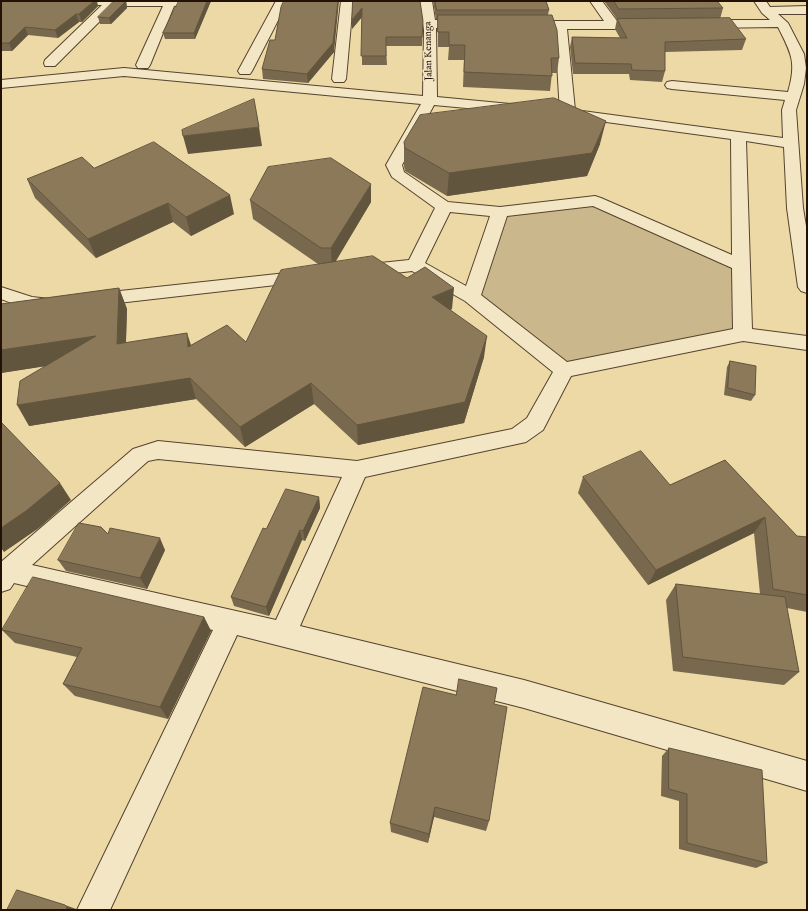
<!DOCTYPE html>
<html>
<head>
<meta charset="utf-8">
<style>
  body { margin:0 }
  #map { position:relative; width:808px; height:911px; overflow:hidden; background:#ecd9a6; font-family:"IM FELL English",serif }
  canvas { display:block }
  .frame { position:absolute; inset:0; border:2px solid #241105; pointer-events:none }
</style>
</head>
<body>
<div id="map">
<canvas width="808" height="911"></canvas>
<div class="frame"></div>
</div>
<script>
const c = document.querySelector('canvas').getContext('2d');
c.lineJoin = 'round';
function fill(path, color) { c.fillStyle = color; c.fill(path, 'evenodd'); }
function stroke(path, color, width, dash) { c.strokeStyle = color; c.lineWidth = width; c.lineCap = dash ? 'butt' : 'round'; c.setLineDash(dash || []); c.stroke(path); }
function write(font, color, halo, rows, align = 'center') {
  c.font = font + ' "IM FELL English",serif'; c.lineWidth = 3.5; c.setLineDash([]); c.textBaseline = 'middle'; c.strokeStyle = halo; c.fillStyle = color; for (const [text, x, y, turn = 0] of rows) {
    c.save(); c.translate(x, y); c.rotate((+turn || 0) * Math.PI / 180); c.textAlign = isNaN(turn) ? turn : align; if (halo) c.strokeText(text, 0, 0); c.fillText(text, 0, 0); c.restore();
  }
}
const green = new Path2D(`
  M595,201L741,265L743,334L564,370L471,297L500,212Z`);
const minor = new Path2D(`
  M27,1H205L203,3L174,6L150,65L148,68H138L136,65L163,6H115L55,66H45L44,63L45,60L102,5L33,4L29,3Z
  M276,1H288L252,71L250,74H240L238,71Z
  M341,1H353L346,79L344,82H334L332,79Z
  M420,1H432L435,20H468L472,21L474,24L472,27L468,28H436L437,97L521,105L526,106L528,109L526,112L521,113L434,105L402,165L404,172L448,202L500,207L595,196L601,198L732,255L731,139L562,116L560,113L555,29H525L521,28L519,25L521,22L525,21H604L590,1H602L617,21H646L650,22L652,25L650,28L646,29H567L575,110L783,138L782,110L785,100L672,89L667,88L665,85L667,82L672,81L788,92C797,62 791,53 778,27L705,28L701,27L699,24L701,21L705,20H770L762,13L754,1H766L770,7L807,6V14H778L788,23L804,54L806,68L804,84L796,110L803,208L807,232V293L801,291L798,287L787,208L784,147L746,141L752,329L807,336V350L743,341L571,376L543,430L526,442L365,477L300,626L524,680L807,761V791L524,708L237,635L110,910H77L213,630L14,583L10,589L1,592V562L133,449L158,441L357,461L512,429L527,418L553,372L465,301L412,271L361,277L355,275L352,271L355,267L361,265L409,260L435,208L392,177L386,165L421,104L124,76L1,88V80L124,68L423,96L424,30ZM593,206L732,268L733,329L567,362L481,295L507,216ZM450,212L490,216L466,286L425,263ZM158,459L342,477L276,620L32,565L148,461Z
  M305,271L311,273L314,277L311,281L92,306L85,304L83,300L85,296L92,294Z
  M1,287L32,297L59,300L61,304L59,308C39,314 19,306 1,299Z`);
const wall = new Path2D(`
  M1,1L98,6L82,22H79L58,38L28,35L12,51H1Z
  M126,1L127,8L111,24H100L98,17Z
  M211,1L195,39H165L163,33Z
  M353,1L423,21L422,46H386L387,65H362V17L352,29Z
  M433,1H546L549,10L548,15L559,58L557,73H552L550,91L463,87L464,60H448L449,47H438V19H436Z
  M604,1H717L723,8L720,19L746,39L742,50L665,52V71L662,82L630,80L629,74H573L570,47L572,37L620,38L615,29L617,19Z
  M275,40L334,52L308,83L263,79L262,69Z
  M404,142L600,144L587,176L447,196L405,171L404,166Z
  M94,168L234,214L191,236L173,222L96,258L35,198L27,179Z
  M250,200L371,202L336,261L452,309L450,310L484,357L464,423L358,445L314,404L245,447L196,399L29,426L45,366L1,373V304L119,288L127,309L126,343L191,345L246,342L318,264L253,219Z
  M730,361L755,395L751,401L724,395L727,367Z
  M725,460L797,536L807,537V612L787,608L799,672L784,685L673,671L666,600L676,584L760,594L754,533L648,585L578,493L583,477L670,485Z
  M319,497L320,508L305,541L302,540L269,616L234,606L231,597L266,529Z
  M108,534L165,550L147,589L66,571L58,560Z
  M204,617L211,631L168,719L75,696L63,684L77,657L15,643L2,630Z
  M494,704L489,821L486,831L434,817L428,843L391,832L390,823Z
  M669,748L767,863L756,868L679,849V801L661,796L662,756Z`);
const shadedWall = new Path2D(`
  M94,1H97L98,6L82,22L79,14Z
  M126,1L127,8L111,24L109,18Z
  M207,1H211L195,39L194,33Z
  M338,1H339L334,52L308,83L307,74Z
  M362,8V17L352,29V20Z
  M76,14L79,22L58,38L55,30Z
  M25,27L28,35L12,51L9,43Z
  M606,121L600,144L587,176L447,196L449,173Z
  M259,127L262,146L188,154L183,136Z
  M371,184V202L332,267L331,248Z
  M230,195L234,214L191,236L186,217Z
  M168,203L173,222L96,258L88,239Z
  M119,288L127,309L125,365L117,344Z
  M454,288L452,309L431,318L432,297Z
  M187,333L194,354L188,347Z
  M96,336L105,357L1,373V350Z
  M487,336L484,357L464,423L358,445L357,425Z
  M190,378L196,399L29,426L17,405Z
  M311,383L314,404L245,447L240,427Z
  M60,483L71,500L39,528L4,552L1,548V528Z
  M319,497L320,508L305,541L303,531Z
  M765,517L754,533L648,585L656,570Z
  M300,530L302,540L269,616L266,607Z
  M160,538L165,550L147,589L140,578Z
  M204,617L211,631L168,719L160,707Z
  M435,807L434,817L428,843L429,834Z
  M65,905L76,909V910H66Z`);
const building = new Path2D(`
  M1,1H94L79,14H76L55,30L25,27L9,43H1Z
  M114,1H126L109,18L98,17Z
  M179,1H207L194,33H163Z
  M284,1H338L333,43L307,74L262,69L270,40H275L281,7Z
  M353,1H420L423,21L422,37H386V56H361L362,8L352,20Z
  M435,1H546L549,10H437Z
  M614,1H717L723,8L619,9Z
  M438,15H552L557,30L559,58H551L552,76L464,72L465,45H449V32H438Z
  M730,18L746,39L665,42V71L632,70L631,64L575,63L572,37L627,38L617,19Z
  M554,98L606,121L592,153L449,173L405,148L404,142L420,115Z
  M254,99L259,127L183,136L182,130Z
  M154,142L230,195L186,217L168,203L88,239L27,179L82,157L94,168Z
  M331,158L371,184L331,248H321L250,200L268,167Z
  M373,256L407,278L425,267L454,288L432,297L487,336L465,402L357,425L311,383L240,427L190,378L17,405L20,381L96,336L1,350V304L119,288L117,344L187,333L188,347L227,325L246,342L281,270Z
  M730,361L756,366L755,395L728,388Z
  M1,422L60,483L26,511L1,528Z
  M641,451L670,485L725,460L797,536L807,537V595L773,589L765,517L656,570L583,477Z
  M286,489L319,497L303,531L300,530L266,607L231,597L263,528L266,529Z
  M79,523L101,527L108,534L110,528L160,538L140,578L58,560Z
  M33,577L204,617L160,707L63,684L82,648L2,630Z
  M676,584L785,597L799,672L683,657Z
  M459,679L497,688L494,704L507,707L489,821L435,807L429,834L390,823L423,687L456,695Z
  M669,748L762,770L767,863L687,843V794L669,789Z
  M17,890L65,905L67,907L66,910H7Z`);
const farStreetnames = [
  ["Jalan Kenanga",429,51,-91]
];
fill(green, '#cab78b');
stroke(minor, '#56432d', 2);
fill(minor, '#f3e6c5');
fill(wall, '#78684d');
fill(shadedWall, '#62553e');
fill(building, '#8c7959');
stroke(building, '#62553e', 1);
write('10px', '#241105', '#f3e6c5', farStreetnames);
</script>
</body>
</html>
